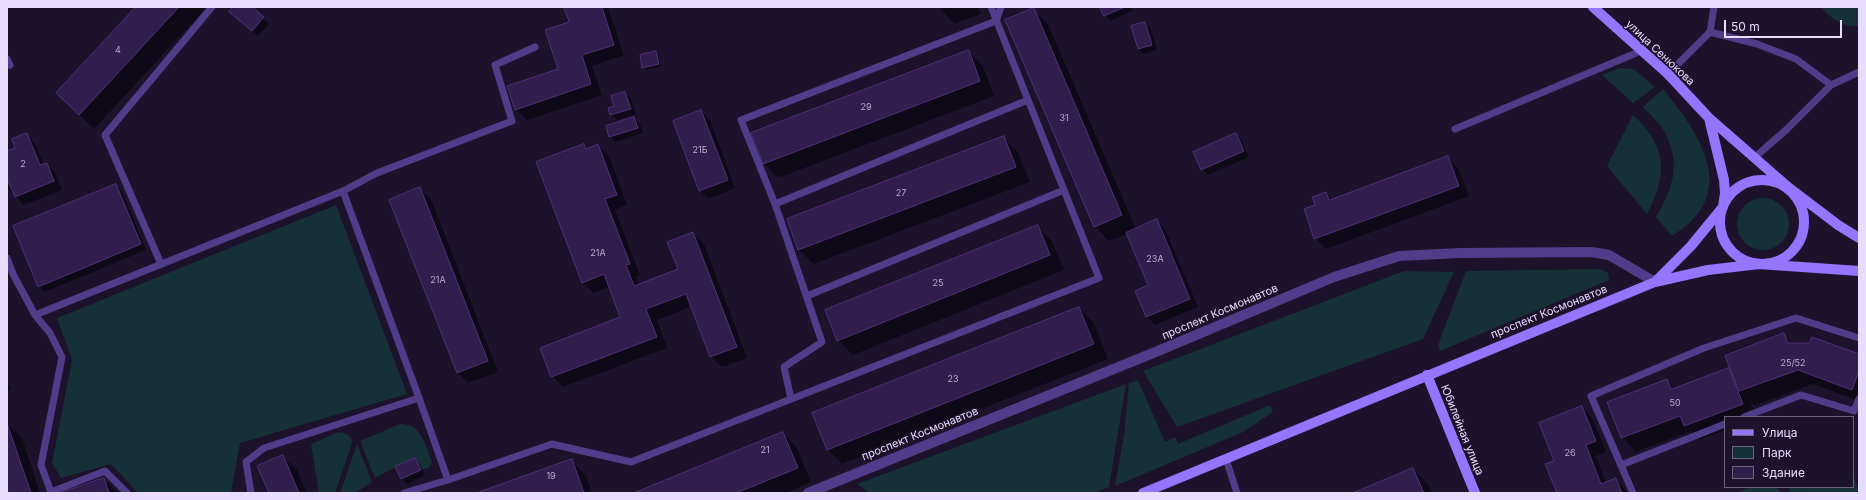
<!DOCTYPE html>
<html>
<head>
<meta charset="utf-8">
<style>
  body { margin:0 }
  #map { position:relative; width:1866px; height:500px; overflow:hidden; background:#1c122c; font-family:Inter,sans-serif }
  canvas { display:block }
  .frame { position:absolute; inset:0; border:8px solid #e8ddff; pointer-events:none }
  .legend { position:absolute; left:1724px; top:416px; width:130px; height:72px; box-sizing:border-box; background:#1c122c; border:1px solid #6e6380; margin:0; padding:5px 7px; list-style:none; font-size:12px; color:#e8ddff }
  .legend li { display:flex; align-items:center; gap:8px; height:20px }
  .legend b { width:20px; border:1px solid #6e6380 }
  .scale { position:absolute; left:1724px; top:20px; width:118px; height:18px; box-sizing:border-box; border:2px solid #e8ddff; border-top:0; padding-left:5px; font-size:12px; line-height:14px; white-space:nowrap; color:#e8ddff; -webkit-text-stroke:3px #1c122c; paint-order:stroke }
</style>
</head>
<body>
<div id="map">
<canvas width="1866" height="500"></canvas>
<div class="frame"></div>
<ul class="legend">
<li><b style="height:5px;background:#9574fe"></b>Улица</li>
<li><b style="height:11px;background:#153036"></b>Парк</li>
<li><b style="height:11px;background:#311e4d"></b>Здание</li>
</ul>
<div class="scale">50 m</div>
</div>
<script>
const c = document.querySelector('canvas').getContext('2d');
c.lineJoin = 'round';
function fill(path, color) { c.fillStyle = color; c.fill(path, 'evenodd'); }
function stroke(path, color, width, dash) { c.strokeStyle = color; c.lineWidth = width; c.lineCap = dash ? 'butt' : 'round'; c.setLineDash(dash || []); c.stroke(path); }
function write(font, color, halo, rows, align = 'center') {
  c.font = font + ' Inter,sans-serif'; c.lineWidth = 3; c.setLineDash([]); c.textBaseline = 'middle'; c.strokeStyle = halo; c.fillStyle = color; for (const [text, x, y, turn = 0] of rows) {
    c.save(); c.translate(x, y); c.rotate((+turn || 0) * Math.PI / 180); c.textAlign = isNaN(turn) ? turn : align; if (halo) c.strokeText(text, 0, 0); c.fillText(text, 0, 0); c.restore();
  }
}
const green = new Path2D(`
  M1821,7H1859V26C1843,27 1831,19 1821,7Z
  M1620,68L1634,69L1655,87L1633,103L1602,75Z
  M1663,89C1702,136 1740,195 1672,236L1656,217C1674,187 1682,160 1662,128C1657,120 1649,114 1643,107Z
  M1633,115C1667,146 1668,174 1647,214L1607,166Z
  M1737 224a26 26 0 1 1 52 0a26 26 0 1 1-52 0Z
  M336,205L407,394L240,443L231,493H138L111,464L61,478L52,463L72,360L57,318Z
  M1601,269L1608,273L1609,280L1440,351L1438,345L1466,271Z
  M1404,271L1454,272L1423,339L1177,427L1143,371Z
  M1138,380L1165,442L1175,437L1178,444L1270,405L1273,412L1243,432L1115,486L1124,435L1129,383Z
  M1126,384L1109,487L1094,493H870L857,484Z
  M400,424C421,423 425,445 432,461C431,467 428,469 422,469L415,457L375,478L360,441Z
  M338,432C346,433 352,435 352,443L335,493H319L311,444Z
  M357,444L372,482L355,493H340Z
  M1853,474L1859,493H1791L1788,487H1853Z
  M1751,487H1776L1782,493H1737Z`);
const shadow = new Path2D(`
  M138,7H207L94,129L72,108Z
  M235,7H250L269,24L258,36L236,17Z
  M565,7H608L624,55L592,66L602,95L527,120L516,109L560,69L571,23Z
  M939,7H978L981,14L954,24Z
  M1101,7H1131L1133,11L1110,21L1105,15Z
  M1033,9L1048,24L1136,229L1157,220L1165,229L1198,307L1155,325L1147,317L1149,286L1127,234L1109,241L1095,227Z
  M1145,23L1151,29L1157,50L1144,54L1139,49Z
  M968,51L983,66L994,96L778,178L764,163Z
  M656,53L658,55L661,66L646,70L643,67Z
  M625,93L631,98L636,114L617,120L611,114Z
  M701,111L710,120L735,188L708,199L700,190Z
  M634,118L640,124L643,133L616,142L610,137Z
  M1235,134L1241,140L1249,157L1208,175L1202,169Z
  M27,135L35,143L44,165L46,164L55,172L62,190L24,205L15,196L13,191L11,192L7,188V152L16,149Z
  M1004,138L1018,152L1030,182L814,264L799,250L788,220Z
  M584,145L588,149L598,145L609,156L627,205L615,210L640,275L636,276L639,285L679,270L693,233L704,244L747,358L722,367L711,357L692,306L657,320L667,348L563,387L552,376L621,318L609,287L593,293L582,282Z
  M1448,158L1458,168L1469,196L1326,249L1315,238L1316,206L1326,194L1332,200Z
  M116,185L122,191L146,250L45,292L39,286Z
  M420,189L431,199L498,372L468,383L458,373Z
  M1037,227L1052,241L1064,270L853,355L838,340Z
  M1079,308L1094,323L1108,359L842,464L828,450Z
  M1784,335L1793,344L1859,355V401L1813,384L1755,405L1750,400L1756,417H1725V430L1699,440L1691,431L1636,452L1622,437L1667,380L1675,389L1731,368Z
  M7,378L11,390L7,391Z
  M1582,407L1592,418L1606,452L1596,456L1606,483L1616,479L1628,493H1558L1555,462Z
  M7,424L22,438L40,493H7Z
  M783,433L797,448L811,482L786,493H636Z
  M282,456L297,470L307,493H270Z
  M415,459L420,465L425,475L407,484L402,478Z
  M571,461L586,475L592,493H480Z
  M1413,469L1428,484L1432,493H1355Z
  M104,479L118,493H63Z`);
const building = new Path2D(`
  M136,7H179L79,115L56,93Z
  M233,7H252L264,17L252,31L229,12Z
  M564,7H602L614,45L582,55L591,84L515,110L507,86L558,69L545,30L569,22Z
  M1100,7H1125L1104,16Z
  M1034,8L1122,215L1094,227L1005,20Z
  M1145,22L1152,45L1138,49L1131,26Z
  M969,50L980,81L763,164L751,133Z
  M656,51L659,64L642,68L640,55Z
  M625,92L631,109L610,115L608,108L614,106L611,96Z
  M701,110L728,180L699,191L673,121Z
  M634,117L638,128L609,137L606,126Z
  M27,133L40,165L47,163L54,181L15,197L8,181L7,182V151L15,148L12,139Z
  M1236,133L1244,151L1201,170L1193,152Z
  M1004,136L1016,167L798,250L787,219Z
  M584,144L586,149L598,144L617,195L605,199L630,264L626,265L634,286L678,269L667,242L693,232L737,347L710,357L686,294L646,309L657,337L551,377L540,348L620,317L604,274L582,283L536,162Z
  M1448,156L1459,186L1314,239L1304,209L1315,205L1312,197L1326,192L1329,200Z
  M116,184L141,244L38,287L13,226Z
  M420,187L488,361L457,373L389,200Z
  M1157,219L1190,299L1146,317L1135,291L1148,285L1126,233Z
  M1038,225L1050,255L837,341L825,310Z
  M1079,307L1094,344L827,450L812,413Z
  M1784,333L1788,343H1809L1812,337L1859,354V371L1852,390L1798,370L1739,391L1725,356Z
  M1729,368L1743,404L1684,426L1680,416L1621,438L1607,402L1667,379L1671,389Z
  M1582,406L1596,441L1586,445L1601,484L1616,478L1622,493H1557L1545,464L1554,461L1539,423Z
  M7,423L31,493H7Z
  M783,432L798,468L736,493H634Z
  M283,455L299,493H269L257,466Z
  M415,458L421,470L401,479L395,467Z
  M572,459L584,493H477Z
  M1413,468L1424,493H1353Z
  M104,478L109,493H60Z`);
const lane = new Path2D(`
  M1710,32L1757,44L1796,59L1831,85
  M7,59L10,65
  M1668,74L1710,32L1714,7
  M1455,129L1641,51
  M1755,157L1786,130L1831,85L1859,72
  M343,191L377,173L512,121L495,65L535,47
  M775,204L1028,100
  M7,258L13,274L35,315L343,191L419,398L448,480
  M161,264L105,135L212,7
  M807,296L1064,190
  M35,315L50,333L62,357L41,465L51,492L105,471L127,493
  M791,399L784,367L822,342L775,204L741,120L996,21L1001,7
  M1744,417L1801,395L1854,411L1859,399
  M1226,459L1237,493
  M1621,465L1725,424
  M251,493L246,462L264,448L419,398
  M404,493L448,480L552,444L631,462L1099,278L991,7
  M1633,493L1591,396L1704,348L1796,318L1859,338`);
const street = new Path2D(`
  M808,493L1158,351L1334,277L1399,256L1460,253L1591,252L1609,255L1655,282`);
const secondary = new Path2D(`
  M1593,7L1668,74L1709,118L1788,187L1838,225L1859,238
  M1720 222a42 42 0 1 1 84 0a42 42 0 1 1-84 0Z
  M1655,282L1691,246L1723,207L1725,193L1724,180L1709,118
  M1427,375L1475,493
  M1143,493L1655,282L1708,270L1759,264L1859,271`);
const numberNames = [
  ["4",118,50],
  ["29",866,107],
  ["31",1064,118],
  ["21Б",700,150],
  ["2",23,164],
  ["27",901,193],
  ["21А",598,253],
  ["23А",1155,259],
  ["21А",438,280],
  ["25",938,283],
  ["25/52",1793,363],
  ["23",953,379],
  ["50",1675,403],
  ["21",765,450],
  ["26",1570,453],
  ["19",551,476]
];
const streetNames = [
  ["улица Сенюкова",1660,53,43],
  ["проспект Космонавтов",1220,312,-23],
  ["проспект Космонавтов",1549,312,-22],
  ["Юбилейная улица",1462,430,68],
  ["проспект Космонавтов",920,434,-22]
];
fill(green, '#153036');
fill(shadow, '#0007');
fill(building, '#311e4d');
stroke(building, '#4e3078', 1);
stroke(lane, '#503d8a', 7);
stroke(street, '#503d8a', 10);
stroke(secondary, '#9574fe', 10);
write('9px', '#baadd2', null, numberNames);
write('11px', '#e8ddff', '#1c122c', streetNames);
</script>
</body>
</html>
